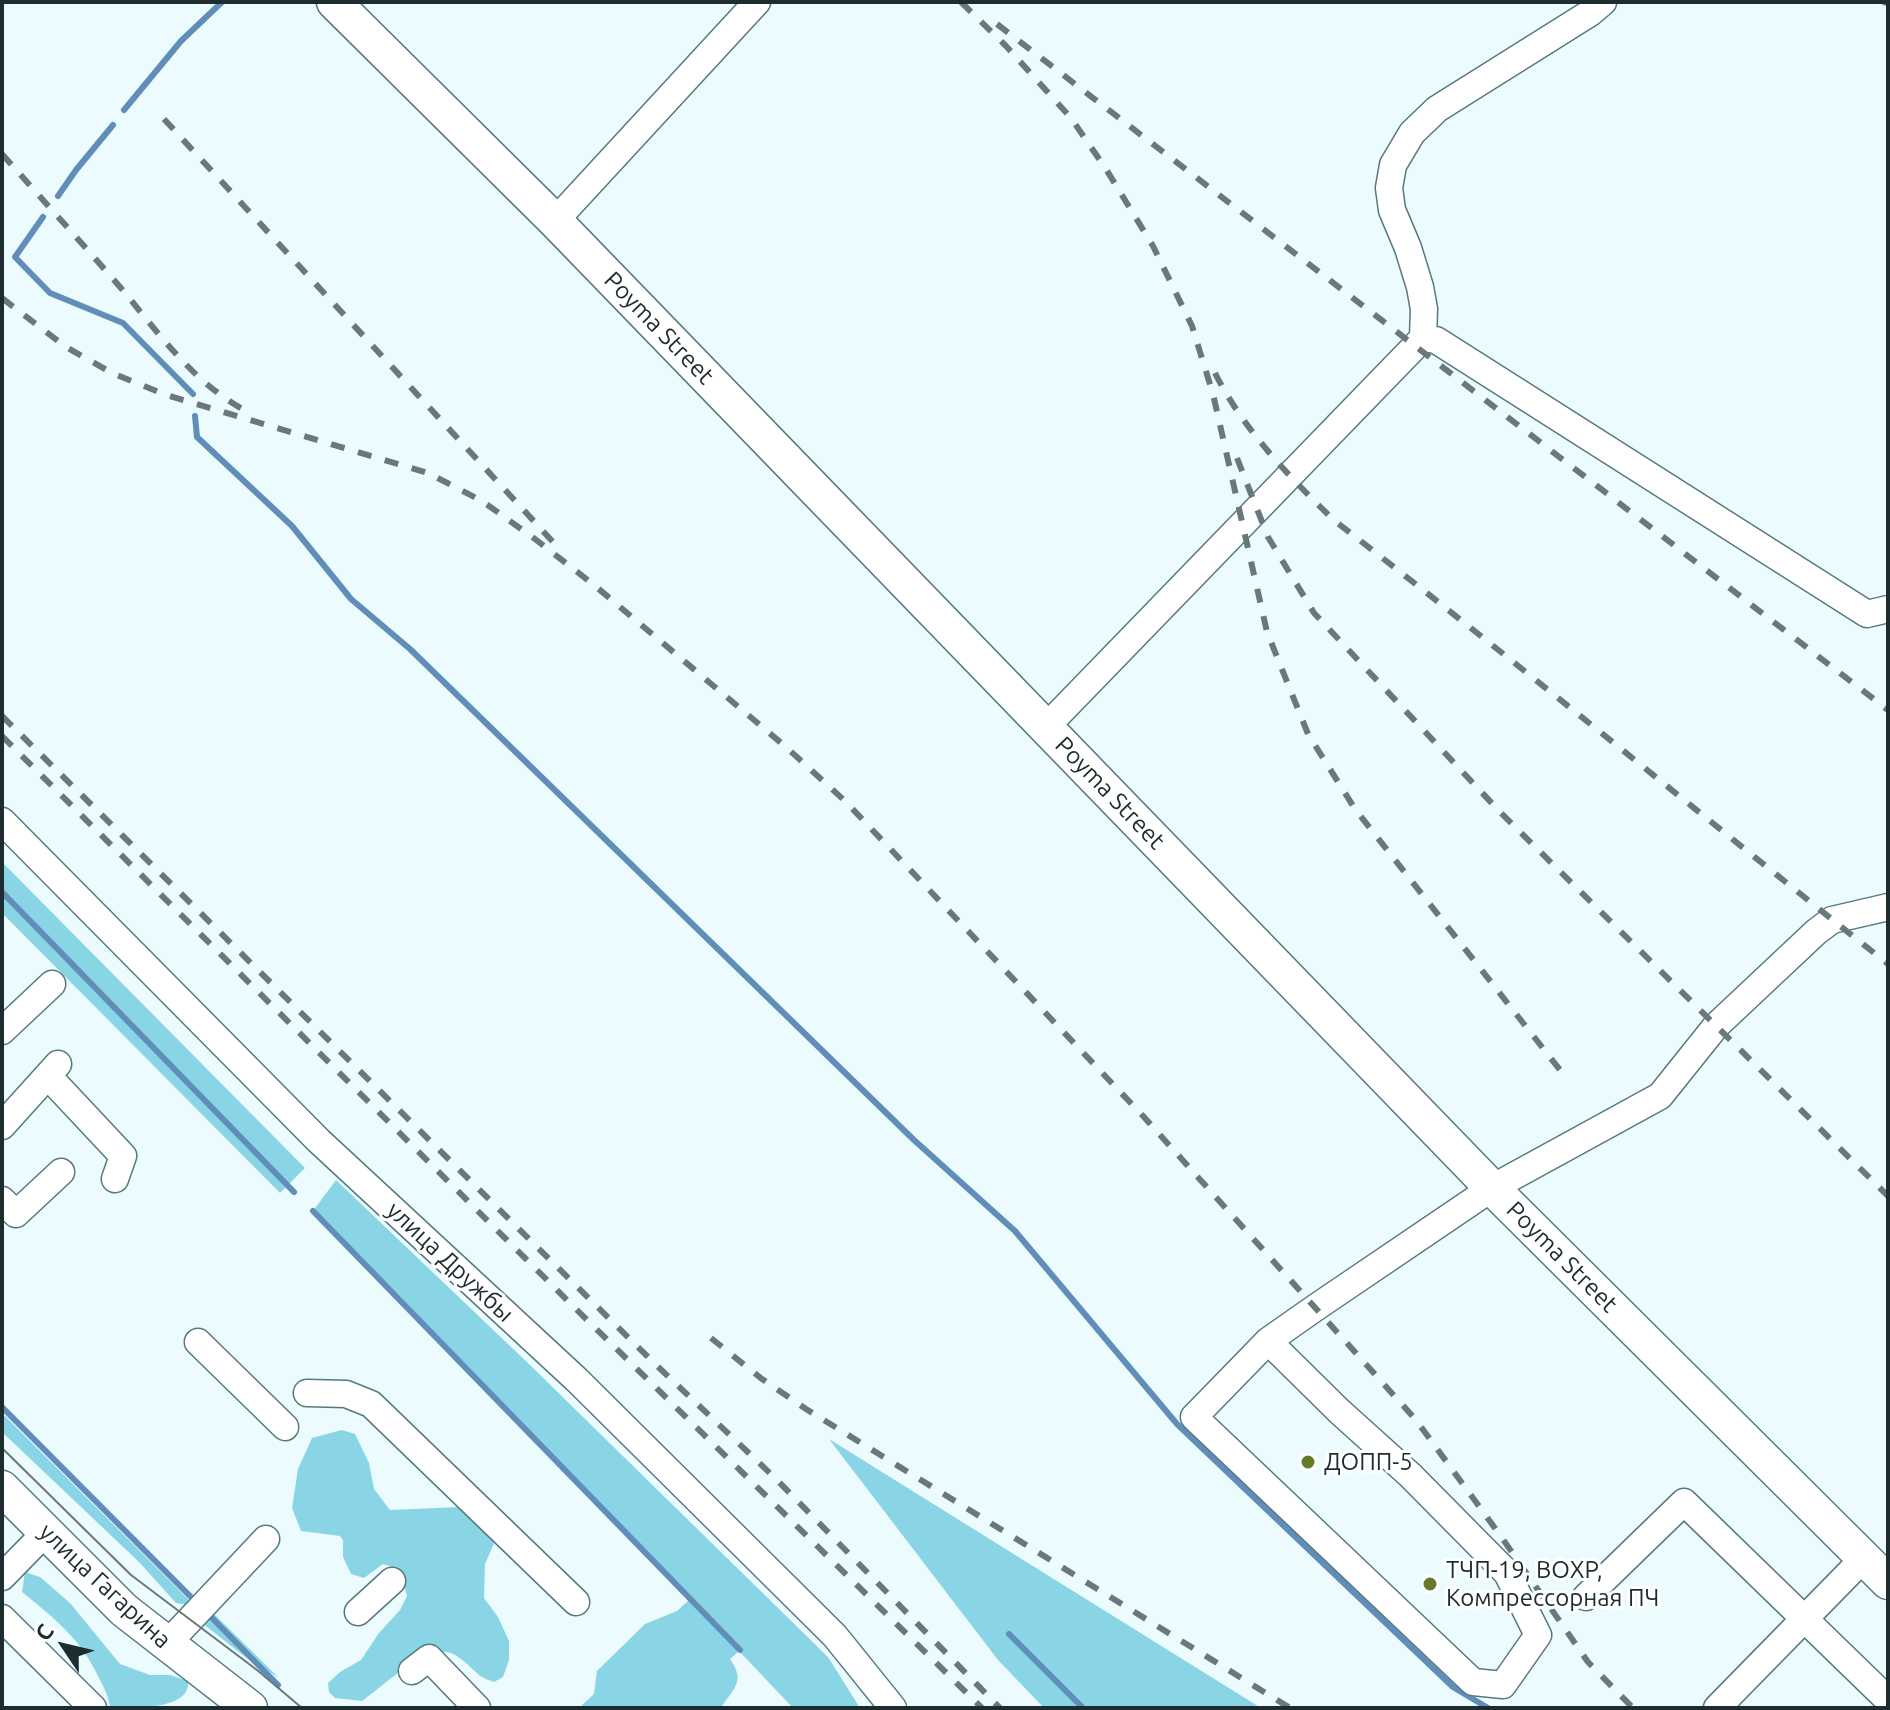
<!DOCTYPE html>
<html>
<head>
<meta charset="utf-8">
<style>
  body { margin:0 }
  #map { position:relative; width:1890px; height:1710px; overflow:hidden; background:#ecfbfe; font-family:Ubuntu,sans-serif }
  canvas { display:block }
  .frame { position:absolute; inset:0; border:4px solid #1d2c2f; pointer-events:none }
  .north { position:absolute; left:24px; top:1606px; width:80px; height:80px; -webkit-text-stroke:6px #fff; paint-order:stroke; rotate:305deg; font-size:22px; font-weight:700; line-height:32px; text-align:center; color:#1d2c2f }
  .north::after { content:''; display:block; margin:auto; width:28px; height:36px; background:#1d2c2f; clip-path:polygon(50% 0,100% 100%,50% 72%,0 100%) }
</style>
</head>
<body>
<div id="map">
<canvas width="1890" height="1710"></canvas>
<div class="frame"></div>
<div class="north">С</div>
</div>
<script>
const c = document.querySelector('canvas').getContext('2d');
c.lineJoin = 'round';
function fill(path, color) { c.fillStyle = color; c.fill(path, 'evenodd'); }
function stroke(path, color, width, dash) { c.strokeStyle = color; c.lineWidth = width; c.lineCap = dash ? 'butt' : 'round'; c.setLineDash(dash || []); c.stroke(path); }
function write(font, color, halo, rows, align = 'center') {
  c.font = font + ' Ubuntu,sans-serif'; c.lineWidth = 6; c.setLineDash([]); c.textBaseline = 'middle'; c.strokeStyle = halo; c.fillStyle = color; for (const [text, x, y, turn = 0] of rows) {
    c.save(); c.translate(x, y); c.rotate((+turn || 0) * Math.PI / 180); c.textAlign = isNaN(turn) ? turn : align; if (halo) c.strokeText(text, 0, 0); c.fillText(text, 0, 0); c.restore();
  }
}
const green = new Path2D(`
  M2,862L305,1168L280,1193L2,913Z
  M336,1180L530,1365L828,1657L860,1708H793L739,1651L730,1659C746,1682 734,1687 721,1708H584L581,1706L594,1694L597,1671L645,1624L677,1611L690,1599L313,1211Z
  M2,1413L195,1606L176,1603L140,1563L2,1432Z
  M342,1430L355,1434L369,1463L374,1489L390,1510L483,1506L496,1539L485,1564L484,1598L498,1617L509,1641V1660L503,1677L494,1682C489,1680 482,1678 478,1674C470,1667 463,1659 453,1654C428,1642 382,1687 362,1701L335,1698L329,1692L328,1683L340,1672L361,1660L379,1633L400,1610L407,1596C402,1577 405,1570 383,1564L364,1578L351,1574L343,1557V1540L340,1536L301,1531L292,1508L298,1469L312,1438Z
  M829,1439L1261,1708H1044L998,1660Z
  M25,1572L40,1577L70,1603L120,1664L150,1675H170L188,1681C191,1710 135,1708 110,1708C109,1697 104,1688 99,1678C81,1639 54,1618 22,1592Z
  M212,1612L279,1678L244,1656L202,1623Z`);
const stream = new Path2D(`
  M124,110L181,41L222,2
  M58,196L76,170L113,125
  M43,217L15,257L50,293L123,323L193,394
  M195,416L197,437L292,526L351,599L410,649L914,1140L1015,1231L1177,1424L1453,1687L1488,1708
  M2,892L294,1192
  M313,1211L740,1650
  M2,1407L190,1596
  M212,1618L278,1685
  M1009,1634L1083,1708`);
const minor = new Path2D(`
  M555,221L757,2
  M1423,338L1424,309L1420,287L1408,248L1392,210L1389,188L1393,165L1412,133L1437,109L1590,13L1603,2
  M1046,727L1423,338L1436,340L1867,614L1888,609
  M2,821L319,1141L577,1380L835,1636L893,1708
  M2,1031L52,984
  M48,1076L123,1156L115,1179
  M2,1126L58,1064
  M2,1200L16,1214L61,1172
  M1268,1341L1339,1411L1410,1475L1507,1573L1538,1635L1503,1685L1473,1682L1194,1417L1268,1341L1315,1308L1492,1188L1660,1096L1716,1026L1816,932L1832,920L1888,907
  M198,1342L285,1427
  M307,1393L346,1394L371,1404L576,1602
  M2,1577L46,1532
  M1586,1597L1684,1502L1888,1700
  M358,1612L392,1581
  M2,1618L93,1708
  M167,1644L266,1539
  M412,1671L429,1658L477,1708
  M1717,1708L1864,1558`);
const major = new Path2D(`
  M334,2L555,221L1492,1188L1888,1582
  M2,1488L124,1610L250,1708`);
const tram = new Path2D(`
  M2,1448L131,1575L257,1670L302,1708`);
const rail = new Path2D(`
  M961,2L1006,46L1071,118L1106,169L1153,246L1192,326L1213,394L1267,632L1308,734L1355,809L1564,1075
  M1883,2L1888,3
  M997,24L1888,710
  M164,119L553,542
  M2,154C41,198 81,242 120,287C158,332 193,383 246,411
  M2,298L66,347L112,373L166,395L428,473L482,501L535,539L594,585L786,747L845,801L1143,1116L1416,1420L1500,1535L1588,1662L1633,1708
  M1215,373C1243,429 1290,478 1335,521C1522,666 1703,817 1888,964
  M1237,458L1268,537L1314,613L1501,813L1888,1196
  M2,716L652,1361L773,1476L1000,1708
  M2,736L579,1312L982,1708
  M711,1338L762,1379L806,1409L1290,1708`);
const markers = [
  [1308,1462,8,"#657a2a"],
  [1430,1584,8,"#657a2a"]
];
const streetNames = [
  ["Poyma Street",659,328,46],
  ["Poyma Street",1110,793,46],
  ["Poyma Street",1562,1257,45],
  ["улица Дружбы",450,1262,43],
  ["улица Гагарина",105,1586,43]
];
const poiNames = [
  ["ДОПП-5",1324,1462],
  ["ТЧП-19, ВОХР,",1446,1570],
  ["Компрессорная ПЧ",1446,1598]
];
fill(green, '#89d5e6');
stroke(stream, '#608eb9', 6);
stroke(minor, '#567980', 29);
stroke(major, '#567980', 37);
stroke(minor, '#fff', 26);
stroke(major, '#fff', 34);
stroke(tram, '#69787b', 2);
stroke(rail, '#69787b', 6, [14, 14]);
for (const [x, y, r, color] of markers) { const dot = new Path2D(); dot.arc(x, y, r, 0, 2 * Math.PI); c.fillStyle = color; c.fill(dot); stroke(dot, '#fff', 3); }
write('24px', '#1d2c2f', '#fff', streetNames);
write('24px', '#1d2c2f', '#fff', poiNames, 'left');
</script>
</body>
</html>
